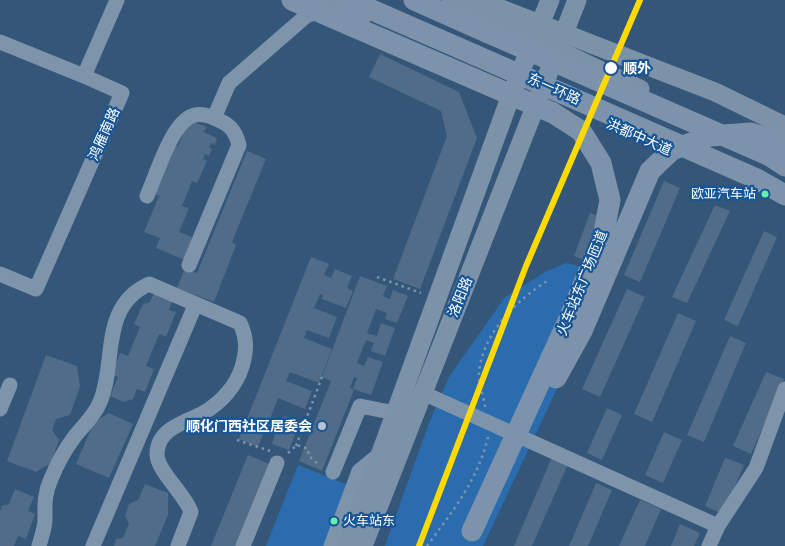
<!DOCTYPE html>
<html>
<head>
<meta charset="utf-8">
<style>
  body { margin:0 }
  canvas { display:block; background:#335679 }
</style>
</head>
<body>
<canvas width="785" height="546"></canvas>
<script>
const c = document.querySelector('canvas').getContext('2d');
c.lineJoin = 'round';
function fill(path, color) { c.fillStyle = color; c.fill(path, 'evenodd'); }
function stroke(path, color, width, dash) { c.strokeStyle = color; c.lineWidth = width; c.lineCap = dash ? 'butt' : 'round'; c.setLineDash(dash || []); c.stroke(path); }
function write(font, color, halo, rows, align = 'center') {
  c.font = font + ' Ubuntu,"Noto Sans SC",sans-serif'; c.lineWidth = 4.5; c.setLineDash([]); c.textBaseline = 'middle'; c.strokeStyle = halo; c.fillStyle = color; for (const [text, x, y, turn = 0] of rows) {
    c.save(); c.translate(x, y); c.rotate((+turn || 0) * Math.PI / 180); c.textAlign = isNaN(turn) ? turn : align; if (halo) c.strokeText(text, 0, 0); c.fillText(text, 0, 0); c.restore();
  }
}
const green = new Path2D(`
  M566,263L611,274L483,546H385L429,423L449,377L505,297L545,272Z
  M298,465L348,485L324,546H266Z`);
const building = new Path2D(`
  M380,54L459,92L477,138L420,289L393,279L447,136L441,111L369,77Z
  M189,120L207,127L203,132L217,138L215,145L211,143L209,147L212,149L209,156L205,154L203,159L207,161L197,183L192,181L182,206L189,208L179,232L197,239L187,261L156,248L160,238L144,232L159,196L151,193L175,145L178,147Z
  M247,151L266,159L232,242L236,245L214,302L177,288L185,268L197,273Z
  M664,181L680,188L640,282L624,275Z
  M715,205L730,211L687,303L672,297Z
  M590,213L605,218L589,262L574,256Z
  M764,231L777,237L738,326L724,320Z
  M311,257L329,264L324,275L331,278L335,269L352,276L347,288L353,291L346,308L322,299L323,295L320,294L314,308L337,317L329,338L307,330L304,338L332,349L319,383L290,372L286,381L312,391L305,409L278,398L270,419L281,424L284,416L300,422L289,450L272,444L275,435L264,431L258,447L239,439Z
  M360,276L387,286L383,296L390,299L393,290L408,296L397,323L385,319L387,313L376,309L367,333L377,336L381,323L395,328L385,356L371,351L374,343L366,340L357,363L364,366L368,357L383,362L371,395L353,389L357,378L354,377L350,388L343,385L354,390L322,471L299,461L331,381L322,377Z
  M156,288L175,295L169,310L176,312L166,337L159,334L146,366L154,369L145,392L137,389L133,399L124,402L110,396L118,377L112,375L120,353L128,356L140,327L134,324L143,304L150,302Z
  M627,289L645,297L600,397L582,389Z
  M678,313L696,321L652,422L634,414Z
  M730,336L746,343L704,442L687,435Z
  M46,355L77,366L80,386L70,415L56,419L52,430L59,440L51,463L36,472L7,461Z
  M766,372L784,379L751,454L733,446Z
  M607,408L622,415L602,460L587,453Z
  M109,413L133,424L109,478L76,464L94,422Z
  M664,432L682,440L663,483L645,475Z
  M248,455L274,466L241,546H211Z
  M552,457L568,464L532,546H514Z
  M725,458L744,465L723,514L705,506Z
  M596,483L612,490L588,546H569Z
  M145,484L168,493V515L155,546H114L116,539L123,538L129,523L125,516L129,504L138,500Z
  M15,489L34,497L28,511L35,514L26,539L18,536L14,546H0V511L2,506L9,504Z
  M640,500L661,509L645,546H619Z
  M680,524L700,533L694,546H671Z`);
const path = new Path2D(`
  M377,277L421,293
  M485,407C484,396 478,383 479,372C483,333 516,301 547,281
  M237,440L270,451
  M296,446L322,377
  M288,453L297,445L308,449L309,456L320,466
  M427,546C452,512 478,480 488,437`);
const minor = new Path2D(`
  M0,42L84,76
  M214,118L229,83L306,16L322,10
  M147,196C156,176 171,124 192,116C199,113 207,115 214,118C229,124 235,129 239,145L189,265
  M0,274L36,289L122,93L84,76L117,0
  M423,393L718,526
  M0,409L10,385
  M333,472L360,406L395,413
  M39,546C41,538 45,528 45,520C45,505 44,494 51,479C57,464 66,448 75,436C84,425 95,415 100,402C117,362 99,307 149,284L240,323C247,338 247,350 242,367C236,386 221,403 203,413C186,422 158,428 157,453C156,470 185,494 191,512L178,546
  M93,546L194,308
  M243,546L277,463
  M331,546L359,471L381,453
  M709,546L718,526L756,468L785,389`);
const major = new Path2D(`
  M328,0L363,15
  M451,0L640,89
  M347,546L511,95L550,0
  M363,546L577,0`);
const highway = new Path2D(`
  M349,0L475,55
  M414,0L486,32`);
const majorBridge = new Path2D(`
  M478,0L715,92L785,126`);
const highwayBridge = new Path2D(`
  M292,0L553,113L581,131L601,163L610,200L603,237L571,314L472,531
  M486,32L770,156L785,166
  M475,55L757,179L785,195
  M556,378L582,331L650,171L672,150L710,136L751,133L785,144`);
const metro1 = new Path2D(`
  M419,546L526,266L640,0`);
const markers = [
  [611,68,7,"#fff"],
  [765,194,4.5,"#66eda8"],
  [322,426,5,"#b8c4d0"],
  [334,521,4.5,"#66eda8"]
];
const busNames = [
  ["欧亚汽车站",756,194],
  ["火车站东",343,521,"left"]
];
const stopNames = [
  ["顺外",623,68]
];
const streetNames = [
  ["东一环路",554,89,24],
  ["鸿雁南路",104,134,-66],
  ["洪都中大道",639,137,24],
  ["火车站东广场匝道",582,283,-68],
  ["洛阳路",460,297,-68]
];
const poiNames = [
  ["顺化门西社区居委会",312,426]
];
fill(green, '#2a6cad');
fill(building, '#506c88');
stroke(path, '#7d94ab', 2.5, [2.5, 4]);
stroke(minor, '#7d94ab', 15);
stroke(major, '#7b92a9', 19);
stroke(highway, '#7d93ab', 21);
stroke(majorBridge, '#7b92a9', 19);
stroke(highwayBridge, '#7d93ab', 21);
stroke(metro1, '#ffda01', 6);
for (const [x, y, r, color] of markers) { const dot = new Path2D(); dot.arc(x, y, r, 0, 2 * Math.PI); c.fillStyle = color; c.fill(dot); stroke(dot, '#165596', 2); }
write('13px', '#fff', '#165596', busNames, 'right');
write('bold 14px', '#fff', '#165596', stopNames, 'left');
write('14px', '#fff', '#165596', streetNames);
write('bold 14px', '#fff', '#165596', poiNames, 'right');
</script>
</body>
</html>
